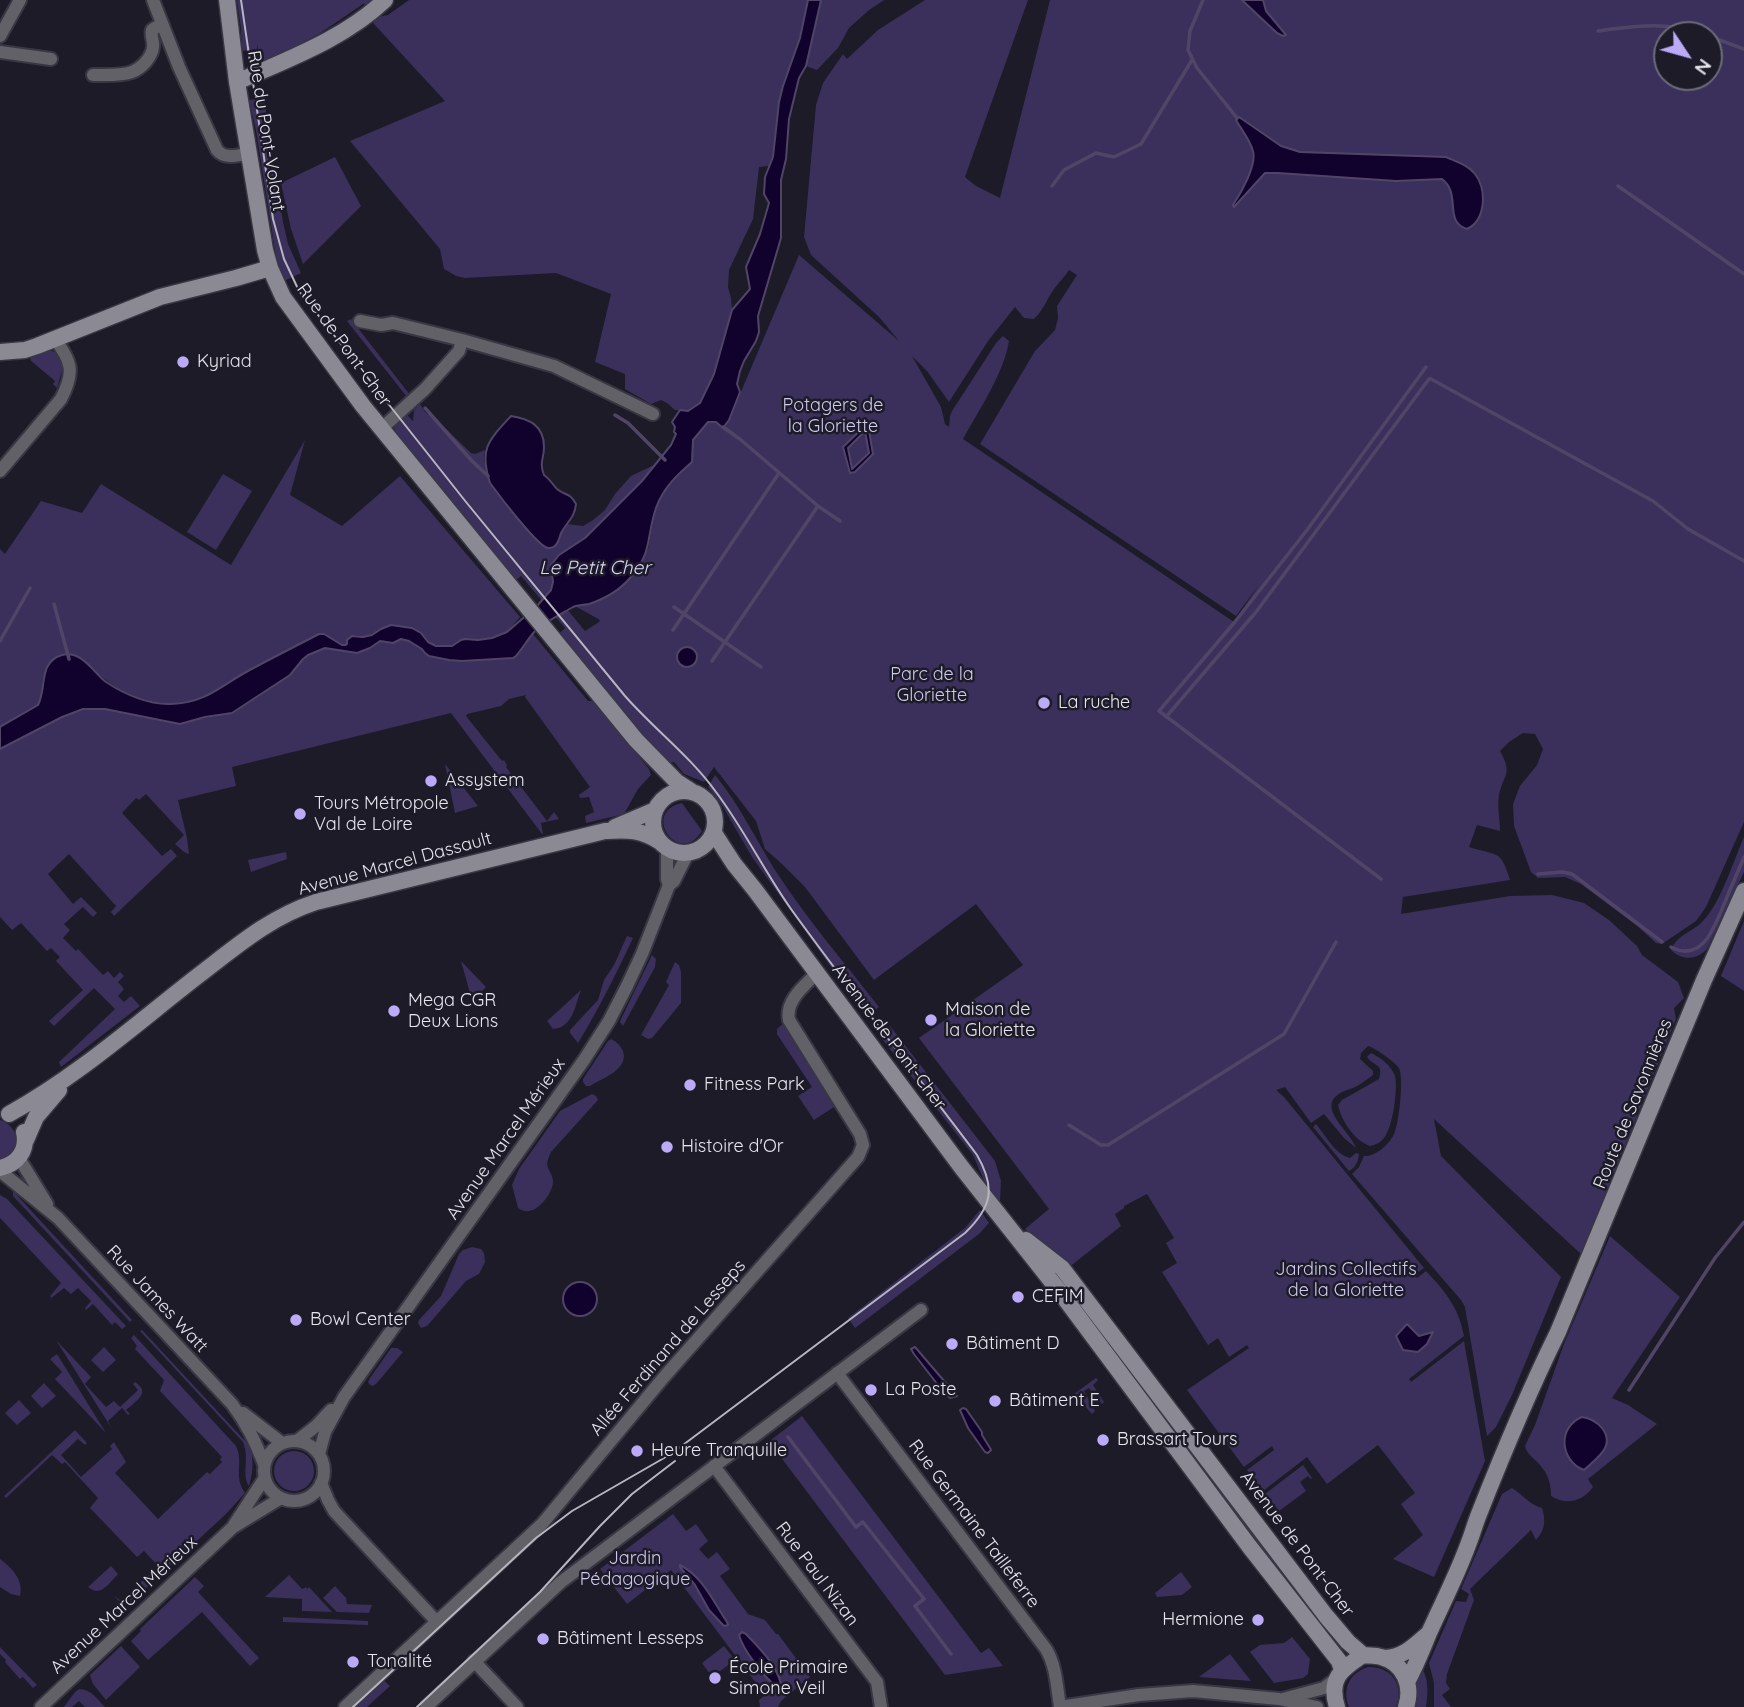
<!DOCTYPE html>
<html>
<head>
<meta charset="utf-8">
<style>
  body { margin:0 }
  #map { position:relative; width:1744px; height:1707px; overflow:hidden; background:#1d1b27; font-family:Quicksand,sans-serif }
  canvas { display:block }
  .north { position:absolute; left:1653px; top:21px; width:70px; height:70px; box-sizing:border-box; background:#1d1b27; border:2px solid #6d6b76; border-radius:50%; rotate:126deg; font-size:19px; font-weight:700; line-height:28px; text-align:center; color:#e6e4ed }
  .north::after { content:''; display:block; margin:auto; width:24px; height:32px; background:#baaaf7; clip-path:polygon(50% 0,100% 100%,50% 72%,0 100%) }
</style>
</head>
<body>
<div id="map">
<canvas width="1744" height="1707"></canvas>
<div class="north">N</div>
</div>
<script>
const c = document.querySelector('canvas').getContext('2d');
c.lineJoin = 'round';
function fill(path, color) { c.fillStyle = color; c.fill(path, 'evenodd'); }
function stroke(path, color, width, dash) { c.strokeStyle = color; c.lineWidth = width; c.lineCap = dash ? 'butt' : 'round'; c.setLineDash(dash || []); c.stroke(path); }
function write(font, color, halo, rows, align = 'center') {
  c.font = font + ' Quicksand,sans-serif'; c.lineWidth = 5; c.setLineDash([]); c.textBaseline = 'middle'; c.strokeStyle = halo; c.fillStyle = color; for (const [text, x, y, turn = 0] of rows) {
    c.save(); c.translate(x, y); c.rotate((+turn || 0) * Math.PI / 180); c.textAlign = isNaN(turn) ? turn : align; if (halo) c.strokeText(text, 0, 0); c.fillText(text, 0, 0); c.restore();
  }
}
const green = new Path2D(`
  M237,0H385L378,7L363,4L319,34L260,65L257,43V49L242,51L241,29Z
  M409,0H808L800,38L783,86L779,102L773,157L769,166L759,167L753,219L729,270L728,287L731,298L732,310L714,374L700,403L688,411L675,410L667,403L661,400L651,404L625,389V374L595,362L611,294L556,273L465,278L456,276L444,269L440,249L350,141L445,101L373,23L377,17L388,15Z
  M821,0H884L869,10L849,28L838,48L817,70L806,66Z
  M925,0H1028L965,177L976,186L1000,198L1050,0H1744V822L1706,907L1696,921L1662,944L1656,943L1636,925L1581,884L1565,877L1538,878L1531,872L1514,826L1513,804L1520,786L1537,765L1543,749L1535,734L1523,733L1509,742L1500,751C1513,774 1504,773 1499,795C1497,806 1500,820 1500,831L1477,825L1469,847C1497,856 1501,849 1510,880L1403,897L1401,914L1510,896L1552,895L1584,903L1609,920L1637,946L1642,955L1678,982L1684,998L1674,1008L1676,1019L1581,1254L1434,1119L1441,1156L1561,1277L1512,1395L1496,1427L1487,1436L1465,1307L1461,1300L1352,1174L1359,1167L1364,1156C1375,1157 1389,1145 1394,1134C1399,1124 1404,1078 1399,1068C1396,1063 1374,1047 1368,1046L1361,1053L1360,1059L1373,1071V1075C1366,1080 1360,1085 1353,1088C1350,1089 1346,1090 1342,1092C1314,1107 1350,1130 1356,1148L1344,1138L1324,1114L1311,1123L1285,1087L1276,1090L1284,1097L1424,1268L1414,1275L1417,1278L1426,1271C1445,1291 1459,1308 1464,1336L1409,1379L1411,1382L1464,1341L1485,1461L1434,1577L1393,1559L1423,1535L1401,1504L1415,1493L1378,1445L1327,1484L1307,1457L1263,1491L1247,1470L1274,1450L1272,1446L1244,1467L1187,1390L1249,1348L1247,1345L1229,1357L1218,1338L1208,1345L1162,1272L1177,1263L1166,1243L1174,1238L1147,1194L1124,1206V1208L1115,1214L1121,1226L1068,1268L1025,1229L1049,1209L919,1038L1023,965L976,904L874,980L805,887L782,864L765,849L756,821L714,767L704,782L684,774L674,762L666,763L560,636L562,634L560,633L565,628L521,576L515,581L394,436C393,425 399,421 406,414L413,421L414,410L420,404L425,412L445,428L471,453L475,454L485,450L484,460L490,483L542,546L562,531L567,524L583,526L593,520L605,510L615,494L631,476L654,465L661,457L642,481L585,538L559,555L551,565L553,582L551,590L585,631L599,622L600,620L575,606L588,604L648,549L655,510L662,494L674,478L692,462L693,440L705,424L712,421L719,424L729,420L799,255L899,341L879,317L811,255L804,237L816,105L823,83L843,54L847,59L878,30ZM1667,35H1709V77H1667ZM1069,270L1077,275L1057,306L1058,318L1055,330L1035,351L980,444L1236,616L1259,585L1234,622L963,439C979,410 1004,373 1009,341L1003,336L996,343L952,411L950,416L949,427L945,424L941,407L912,356L927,371L949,402L988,341L1015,307L1024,318L1034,319C1045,309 1048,295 1058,284C1062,279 1066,275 1069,270Z
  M264,98L283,222L288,244L301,273L284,281L278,269L256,130L249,100Z
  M335,157L361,206L303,264L291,229L281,183Z
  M351,319L410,395L407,397L347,321Z
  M47,350C57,350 60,358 63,367L57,388L53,384L55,381L30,360L32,356Z
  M305,440L290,495L342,526L400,476L520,617L507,632L492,638L478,640L465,639L449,647L432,644L412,628L391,625L367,637L356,635L346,642L347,645H342L324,634C298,647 272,658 247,672C236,678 226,686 215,692C175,715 123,701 93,668L43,678L41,699L38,705L0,727V549L5,554L41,501L82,513L101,484L231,565Z
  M223,474L252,491L216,550L187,532Z
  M533,634L588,701H593L599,707L649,769L651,775L638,789L624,814L586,823L585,816L594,812L589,797L580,798L579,795L590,787L525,697L526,695L509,699L501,706L467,714L466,716L502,761L504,760L507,765L506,767L547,821L554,812L559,819L541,823L543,834H542L451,713L232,767L236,786L178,800L187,838L189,854L184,852L175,844L184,835L146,794L139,800L136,798L122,813L162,856L171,849L177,856L114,916L111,912L116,906L69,854L48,874L73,904L81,897L97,913L93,917L83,907L64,924L70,930L63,938L76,951L78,949L103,975L108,971L114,978L120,972L124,976L118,982L124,989L118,996L124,1002L131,996L140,1006L61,1067L59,1062L115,1009L94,988L54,1026L49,1021L83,990L56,961L60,957L51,948L47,951L21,923L12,930L0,917V749L62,717L83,709H105L201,719L235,712L290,675L303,659L308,654L325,648L357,653L370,648L380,641L393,643L401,639L409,641L422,649L429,656L449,660L462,661L508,659L517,656Z
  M445,764L478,806L455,813Z
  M715,775C739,804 755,838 775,870C806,918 844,962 879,1007L867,1017L752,857L723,807L708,787Z
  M682,803L702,831C679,868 640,812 682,803Z
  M1744,837V872L1707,949C1697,960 1682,961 1671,950C1676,935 1693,932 1703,921C1721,902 1733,862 1744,837Z
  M286,852L287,859L251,872L248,860Z
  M1744,921V991L1721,976Z
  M627,936L633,938C616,974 599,1009 578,1043L570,1033V1030L598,1000L604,980L614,965Z
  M652,955L656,959L655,967L623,1026L620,1022L621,1019Z
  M461,961L486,987L474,999L471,997Z
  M675,962L679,965L681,972V1003L652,1038L648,1039L641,1035L669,985L666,982Z
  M581,990C575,1005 573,1028 553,1029L547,1021Z
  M785,1022L837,1105L814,1120L798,1096L812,1087L777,1034V1029Z
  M890,1026L995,1161L1001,1181L1000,1202L985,1183L973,1155L879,1035Z
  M611,1039C617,1042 620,1045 623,1051C629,1070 602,1078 590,1086H586L583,1082V1079L608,1041Z
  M1371,1053C1381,1058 1391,1065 1395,1076C1398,1089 1393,1127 1384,1138C1381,1142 1376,1145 1370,1146C1354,1140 1342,1122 1338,1105L1342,1100L1379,1079C1384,1063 1374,1067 1367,1057Z
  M592,1094L596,1096L598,1100L551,1152C543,1169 550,1166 553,1180C554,1191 540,1210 529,1211C524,1212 522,1210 518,1208L512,1185L519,1169L560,1111Z
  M0,1120C23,1129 21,1152 0,1161Z
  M1316,1124C1326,1136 1335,1154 1350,1158L1356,1153L1359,1154C1358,1162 1356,1167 1349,1171L1313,1127Z
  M13,1191L132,1320L130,1322L13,1196Z
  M0,1195L7,1199L126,1326L122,1329L115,1322L112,1325L93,1304L86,1310L85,1308L91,1301L78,1288L71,1294L64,1288L50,1299L52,1298L50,1296L61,1283L0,1218Z
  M980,1210L989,1223L979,1234L855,1328L848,1318L965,1228Z
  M1610,1236L1680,1297L1612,1398L1628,1405L1657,1424L1588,1479L1593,1487C1583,1501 1567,1506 1551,1496C1551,1481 1547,1471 1535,1460C1530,1455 1527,1453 1525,1446L1535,1425L1564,1344Z
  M472,1247L481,1249L484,1253L485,1262L479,1274L466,1281L427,1326L421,1328L418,1323L419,1320L441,1296L459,1254L463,1250Z
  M142,1330L248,1444C255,1457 253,1472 249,1486C241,1474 250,1459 243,1442L140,1331Z
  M134,1335L236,1446C244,1462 233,1476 245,1493L226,1514L132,1601L129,1598L122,1604L113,1595L121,1601L158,1566L144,1551L137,1557L90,1508L98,1498L65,1462L62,1464L52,1455L6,1498L4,1496L75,1430L87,1443L85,1445L78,1439L61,1455L81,1477L112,1449L110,1446L114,1442L126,1462L115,1473L158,1519L207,1472L210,1474L222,1462L220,1459L222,1457L160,1391L164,1380L135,1349L137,1346L131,1338Z
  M56,1340L91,1377L85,1384L106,1407L114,1401L120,1407L138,1390L133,1384L135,1382C151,1393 137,1400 126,1410L130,1414L128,1415L122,1408L108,1421L112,1429Z
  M104,1347L116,1360L103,1372L91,1360Z
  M391,1348H397L403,1352L377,1383L373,1386L370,1385L368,1382L370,1378Z
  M57,1354L106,1433L55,1379L62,1372L50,1359Z
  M1096,1378L1098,1380L1093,1385L1104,1402L1102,1404L1089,1388L1084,1391L1095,1411L1092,1414L1074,1394Z
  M44,1383L56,1396L42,1408L31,1396Z
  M19,1400L31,1413L17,1425L5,1413Z
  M802,1416L981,1653L989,1648L1003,1666L945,1675L777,1452L774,1454L766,1444Z
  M274 1471a20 20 0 1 1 40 0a20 20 0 1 1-40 0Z
  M1303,1465L1312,1478L1311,1479L1308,1476L1300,1482L1306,1491L1279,1511L1265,1494Z
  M1512,1488C1522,1494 1530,1505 1542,1508C1546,1521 1545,1530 1536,1540L1531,1530L1470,1589L1474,1600L1447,1674L1446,1683L1450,1689L1442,1695L1451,1707H1434V1683L1429,1663L1456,1601L1466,1602L1469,1594L1461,1589L1502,1494Z
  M673,1514L686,1531L696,1524L708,1541L699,1549L708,1559L717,1552L730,1569L720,1576L748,1614L765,1620L776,1634H778L810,1677L781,1701L778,1707H760L759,1700L765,1695L671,1570L627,1604L600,1569Z
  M0,1559C12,1568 24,1580 20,1596L11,1594L0,1587Z
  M111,1566L118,1574C109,1583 101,1598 88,1587Z
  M1181,1572L1192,1587L1182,1595L1157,1597L1155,1593Z
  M289,1575L302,1589L306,1587L307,1589L309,1587L332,1612L302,1611V1599L265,1597Z
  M195,1577L204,1586L198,1592L259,1658L250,1666L202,1612L148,1660L131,1641L141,1631L140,1629Z
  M335,1586L346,1598L347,1604L372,1605L369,1613L337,1612L323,1598Z
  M283,1617L368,1621V1625L283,1622Z
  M1292,1637L1310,1659L1308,1674L1303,1678L1274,1683L1250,1652L1260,1645L1284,1643Z
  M121,1646L140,1667L106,1700L93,1684L90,1675Z
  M724,1646L735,1660L712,1677L702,1663Z
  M0,1647L37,1685L33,1688L23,1677L20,1679L5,1662L6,1660L0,1654Z
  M1230,1654L1251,1681L1199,1677L1203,1674Z
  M1368,1667C1391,1666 1405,1685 1396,1707H1349C1342,1689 1349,1673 1368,1667Z
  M1422,1668C1429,1681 1428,1693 1426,1707H1416L1417,1679Z
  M381,1678L390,1686L367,1707H350Z
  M79,1689C91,1689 97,1699 105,1707H85L79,1701L72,1707H64L75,1692Z`);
const water = new Path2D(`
  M808,0H821L806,66L799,78L789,119L786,159L781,180V238L758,316L759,332L756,341L744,361L740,371L737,384L740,392L729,420L723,428L716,422H708L693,440L692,462C677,475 663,488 656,508C646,537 653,552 630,578C619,591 604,599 589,604C584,605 578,605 573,607C561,614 547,621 536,630C529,637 523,648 516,656L513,658L462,661L449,660L429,656L425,653L422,649L409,641L401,639L393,643L380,641L370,648L357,653L325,648L308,655L303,659L290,675L232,713L205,717L180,724L105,709H83L62,717L0,749V727L38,705C47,688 38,662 62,655C82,650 93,672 106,682C124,694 149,705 171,704C206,703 220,686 248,671C272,658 296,646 319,634H324L342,645H345L347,644V640L352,636L363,637L372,635L381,629L391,625L412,628L421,633L428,642L436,646H452L461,640L465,639L478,640L492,638L507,632L537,606L551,590L553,582L551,565L559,555L585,538L642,481L671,445L676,434L674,432L675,427L672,422L680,410L688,411L700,403L714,374L732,310L750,289L746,267L760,234L769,203L764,194L765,177L773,157L779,102L783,86L800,38Z
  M1242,0H1263L1266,11L1286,35L1283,36L1277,33Z
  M1239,117L1281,146L1300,152L1446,157C1457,162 1468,165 1475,174C1487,190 1486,220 1467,229C1443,222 1462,194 1442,179L1396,181L1278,173H1265L1234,207L1233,205C1241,193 1257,165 1253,151C1250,140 1241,129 1236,120Z
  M511,416C529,419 544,425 544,447C544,459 539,462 544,475C550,479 552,484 557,489C565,496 570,492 576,504C575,517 567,522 561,533C559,539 557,549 548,548C538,547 498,494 490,483C479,449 488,441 511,416Z
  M866,425L869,431L873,454L855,472L850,473L843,447ZM865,431L869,453L852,469L848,448Z
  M677 657a10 10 0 1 1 20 0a10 10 0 1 1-20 0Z
  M563 1299a17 17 0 1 1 34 0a17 17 0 1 1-34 0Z
  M1407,1324L1419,1336L1433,1332L1427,1344L1418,1352L1403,1350L1396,1336Z
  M915,1347L957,1396L950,1398L938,1385L914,1354L911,1349Z
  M963,1408L966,1409L982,1432V1435L990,1448L991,1450L988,1453L985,1452L968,1428L960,1410Z
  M1582,1417C1590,1418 1596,1421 1602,1428C1616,1446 1597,1458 1584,1470C1560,1461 1557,1427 1582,1417Z
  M680,1565C703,1577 713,1601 727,1622L728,1625L724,1626L709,1610L695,1585L680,1567Z
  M742,1632L746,1634C759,1648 776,1664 781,1684L777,1687C764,1677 743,1650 739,1635Z`);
const stream = new Path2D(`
  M1203,0L1190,31L1188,50L1197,68L1237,118
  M1598,31C1637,26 1668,21 1706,35
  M1709,36L1744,49
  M1052,186L1064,170L1096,153L1114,157L1141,144L1192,60
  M1618,186L1744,274
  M425,408L472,461L488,476
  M615,415L628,423L665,460
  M723,427L741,440L818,506L840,521
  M54,604L69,659
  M674,607L761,667
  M673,630L779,473
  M0,641L30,588
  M712,661L818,506
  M1166,717L1256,612L1429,379H1431L1653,501L1688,529L1744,561
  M1538,874L1562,872L1572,874L1662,942
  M1381,879L1159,711L1234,623L1307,530L1426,367
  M1671,947C1703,964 1715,925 1725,902C1731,887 1738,872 1744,857
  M1069,1125L1101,1145H1108L1284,1034L1336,942
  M1629,1390L1715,1258L1744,1222
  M788,1437L856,1527L863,1522L924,1599L915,1606L951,1654`);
const street = new Path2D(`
  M153,0L179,67L217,150C225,160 239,155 250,153
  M0,36L20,0
  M0,52L51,59
  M93,75C105,75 121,76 132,72C142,68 152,57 153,47C154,41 150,35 152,30C154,28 159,26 162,25
  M360,321L381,325L393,323L462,340L554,366L653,414
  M381,429L425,389L459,351L462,340
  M0,471L61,399C75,372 72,362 55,339
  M667,848V879L669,885
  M19,1158L47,1204
  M0,1171L58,1218L232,1404C247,1424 255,1441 264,1464
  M837,1373L1046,1649C1056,1665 1057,1688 1060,1707L1139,1695L1193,1691L1279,1699L1317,1707
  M243,1413L282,1443
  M297,1441L316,1426L331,1410
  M264 1471a30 30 0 1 1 60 0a30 30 0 1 1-60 0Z
  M319,1454L325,1432L344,1397L584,1060L609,1021L627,986L642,954L669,885L674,881L688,853
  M714,1466L877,1682L881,1707
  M321,1483L328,1500L334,1511L437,1622
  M234,1525L264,1479
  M474,1661L517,1707
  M1283,1699L1324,1688L1337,1678
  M41,1707L232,1528L281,1498
  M345,1707L542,1524L664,1377L858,1157L863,1145L860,1134L789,1020C785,1001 804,986 817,973
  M426,1707L561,1582L921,1310`);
const secondary = new Path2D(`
  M227,0L237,82L265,250L270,268L283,297L363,406L636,740L677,782L691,791
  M237,82C288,59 344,39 385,0
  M0,352L25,350L37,346L160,297L236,278L270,268
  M653 822a31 31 0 1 1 62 0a31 31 0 1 1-62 0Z
  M615,827L655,810
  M714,833L734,864L755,890L962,1168L1060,1292L1249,1546L1339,1661L1342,1670
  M9,1114C78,1076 137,1023 199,975C237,946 270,917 316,902L605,831C627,830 641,829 660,842
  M26,1140L36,1117L59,1090
  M0,1168C18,1164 28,1150 24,1132
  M1026,1240L1062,1268L1326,1616L1348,1642L1363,1655
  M1385,1658C1404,1657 1414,1646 1428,1634
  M1407,1682C1416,1666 1422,1650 1429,1633C1442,1604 1457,1575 1468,1545C1472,1535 1475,1524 1479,1514C1503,1453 1529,1391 1558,1332L1704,980L1744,891
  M1337,1707C1328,1678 1342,1669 1363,1655C1369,1656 1375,1655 1381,1657C1404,1663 1413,1686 1406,1707`);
const tram = new Path2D(`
  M241,0L273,219L284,259L299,291L466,502L625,696C654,729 690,756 716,792C744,829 764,871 791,909C851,992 915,1073 977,1155C996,1188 992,1207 965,1233L671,1454L572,1511L536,1538L353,1707
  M417,1707L540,1592L600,1526L632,1494L675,1461`);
const markers = [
  [183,362,7,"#baaaf7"],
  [1044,703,7,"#baaaf7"],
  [431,781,7,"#baaaf7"],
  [300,814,7,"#baaaf7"],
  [394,1011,7,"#baaaf7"],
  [931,1020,7,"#baaaf7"],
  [690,1085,7,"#baaaf7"],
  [667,1147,7,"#baaaf7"],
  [1018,1297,7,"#baaaf7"],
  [296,1320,7,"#baaaf7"],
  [952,1344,7,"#baaaf7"],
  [871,1390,7,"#baaaf7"],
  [995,1401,7,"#baaaf7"],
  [1103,1440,7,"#baaaf7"],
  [637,1451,7,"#baaaf7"],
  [1258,1620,7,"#baaaf7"],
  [543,1639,7,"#baaaf7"],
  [353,1662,7,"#baaaf7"],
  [715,1678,7,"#baaaf7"]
];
const streetNames = [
  ["Rue du Pont-Volant",266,131,81],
  ["Rue de Pont-Cher",344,345,54],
  ["Avenue Marcel Dassault",395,864,-15],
  ["Avenue de Pont-Cher",889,1037,53],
  ["Route de Savonnières",1633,1104,-68],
  ["Avenue Marcel Mérieux",506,1139,-55],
  ["Rue James Watt",157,1299,47],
  ["Allée Ferdinand de Lesseps",668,1348,-49],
  ["Rue Germaine Tailleferre",974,1524,53],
  ["Avenue de Pont-Cher",1297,1544,53],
  ["Rue Paul Nizan",817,1574,53],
  ["Avenue Marcel Mérieux",124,1605,-43]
];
const poiNames = [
  ["Kyriad",197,362],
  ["La ruche",1058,703],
  ["Assystem",445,781],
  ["Tours Métropole",314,804],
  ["Val de Loire",314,825],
  ["Mega CGR",408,1001],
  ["Deux Lions",408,1022],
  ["Maison de",945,1010],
  ["la Gloriette",945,1031],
  ["Fitness Park",704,1085],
  ["Histoire d'Or",681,1147],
  ["CEFIM",1032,1297],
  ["Bowl Center",310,1320],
  ["Bâtiment D",966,1344],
  ["La Poste",885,1390],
  ["Bâtiment E",1009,1401],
  ["Brassart Tours",1117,1440],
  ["Heure Tranquille",651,1451],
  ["Hermione",1244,1620,"right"],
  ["Bâtiment Lesseps",557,1639],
  ["Tonalité",367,1662],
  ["École Primaire",729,1668],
  ["Simone Veil",729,1689]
];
const parkNames = [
  ["Potagers de",833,406],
  ["la Gloriette",833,427],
  ["Parc de la",932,675],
  ["Gloriette",932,696],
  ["Jardins Collectifs",1346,1270],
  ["de la Gloriette",1346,1291],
  ["Jardin",635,1559],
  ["Pédagogique",635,1580]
];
const waterNames = [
  ["Le Petit Cher",595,568]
];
fill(green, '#3a305b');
fill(water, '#11012d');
stroke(water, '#514567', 2);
stroke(stream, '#514567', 3.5);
stroke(street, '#393743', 16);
stroke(secondary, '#393743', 19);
stroke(street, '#626168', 12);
stroke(secondary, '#8a8994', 16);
stroke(tram, '#b7b5bf', 2);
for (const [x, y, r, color] of markers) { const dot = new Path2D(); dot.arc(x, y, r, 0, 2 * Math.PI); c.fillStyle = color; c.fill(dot); stroke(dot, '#1d1b27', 2.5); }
write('18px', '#e6e4ed', '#1d1b27', streetNames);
write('18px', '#e6e4ed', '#1d1b27', poiNames, 'left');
write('18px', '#cfc9f0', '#1d1b27', parkNames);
write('italic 19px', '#dcd5fd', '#1d1b27', waterNames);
</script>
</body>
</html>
